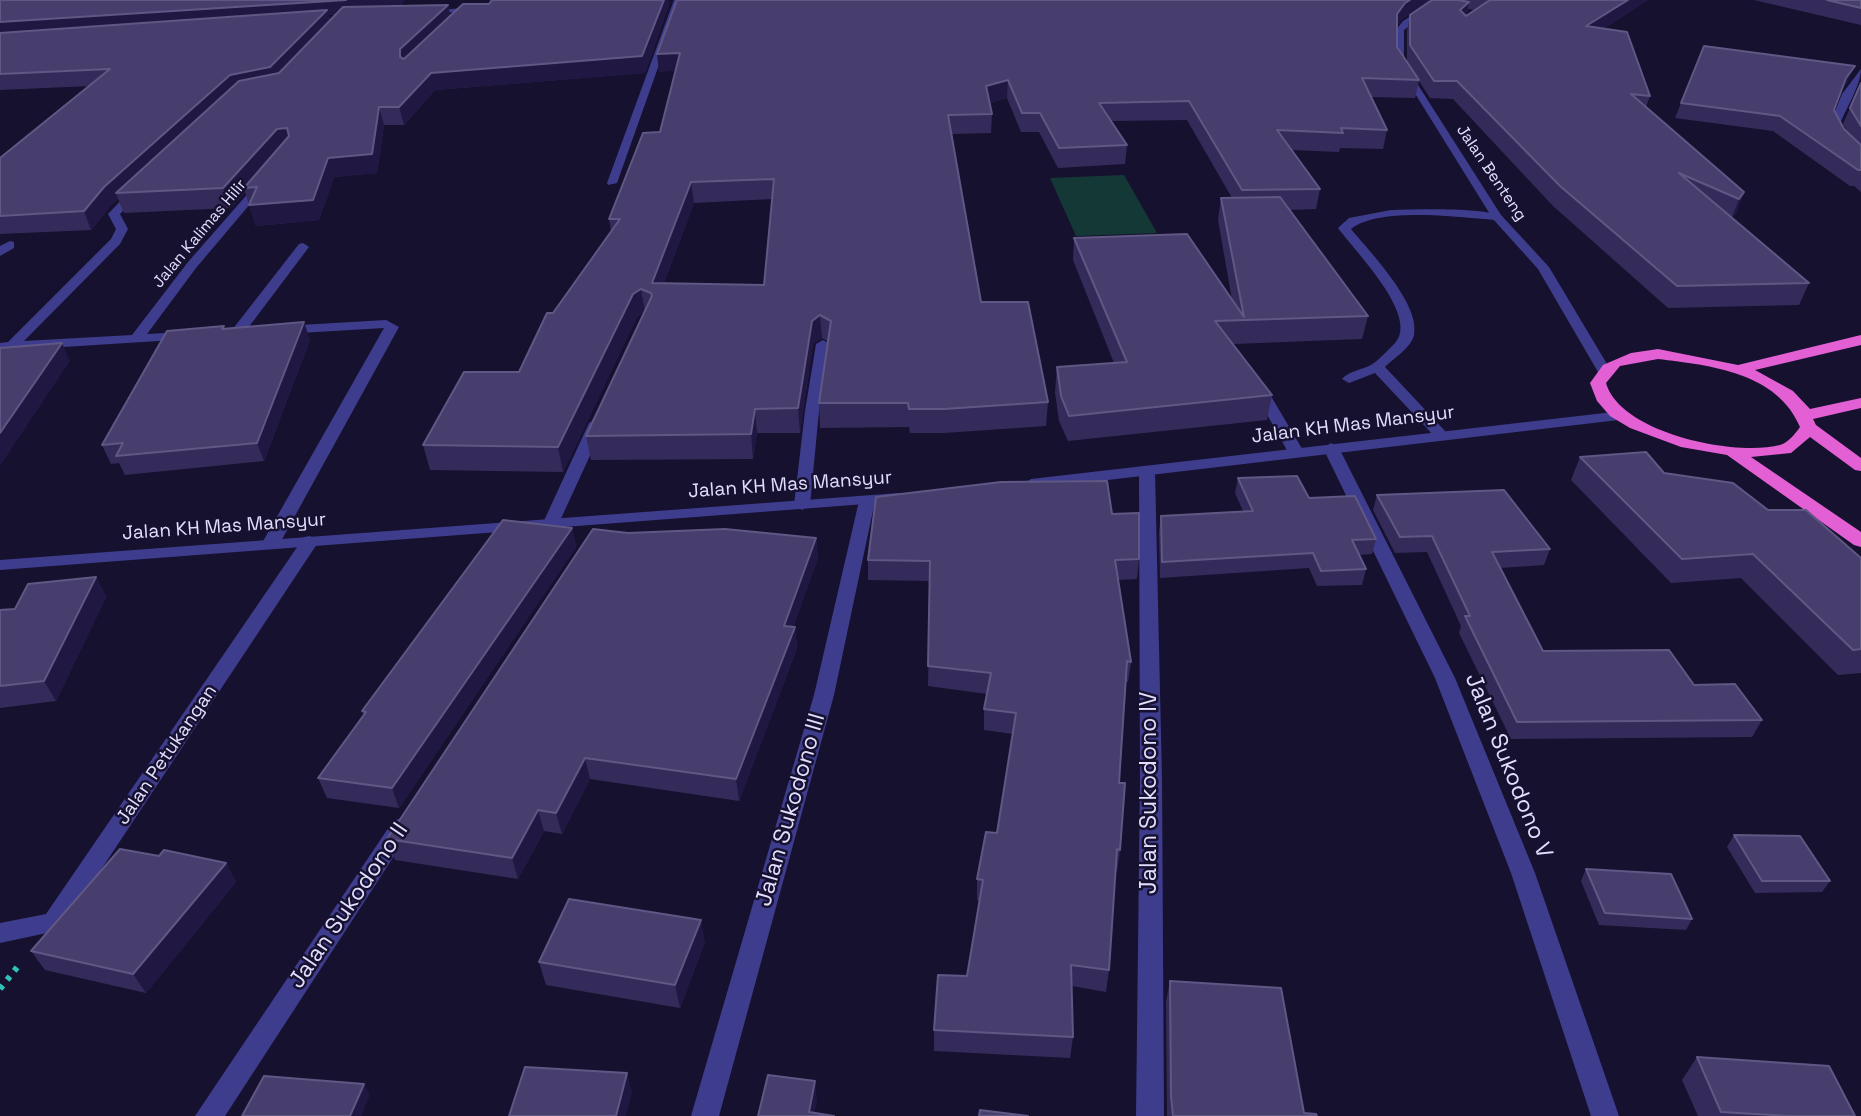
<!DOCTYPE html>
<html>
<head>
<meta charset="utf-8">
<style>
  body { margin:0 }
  canvas { display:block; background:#16112e }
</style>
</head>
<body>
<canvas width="1861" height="1116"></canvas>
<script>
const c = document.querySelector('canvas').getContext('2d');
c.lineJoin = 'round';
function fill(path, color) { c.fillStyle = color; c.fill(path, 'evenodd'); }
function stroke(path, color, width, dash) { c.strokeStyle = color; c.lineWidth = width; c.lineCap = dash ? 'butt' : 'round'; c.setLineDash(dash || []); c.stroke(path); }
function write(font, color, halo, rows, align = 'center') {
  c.font = font + ' "Space Grotesk",sans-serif'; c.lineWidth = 5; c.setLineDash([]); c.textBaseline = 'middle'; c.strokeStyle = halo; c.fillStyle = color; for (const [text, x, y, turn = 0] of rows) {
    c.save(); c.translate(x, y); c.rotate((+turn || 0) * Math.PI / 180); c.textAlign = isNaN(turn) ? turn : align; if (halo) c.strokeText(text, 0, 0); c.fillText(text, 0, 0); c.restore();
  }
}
const green = new Path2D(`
  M1124,175L1157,233L1076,236L1050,178Z`);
const path = new Path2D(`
  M0,989L19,965`);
const service = new Path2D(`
  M674,0H682L617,183L608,185L607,183Z
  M1391,210C1412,209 1489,207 1503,217L1497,220C1461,218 1380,206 1351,229C1369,251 1421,304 1414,335C1411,348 1394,358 1385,367L1446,432L1449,435L1446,438H1436L1375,373L1349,383L1342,379C1349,371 1361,370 1371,365C1379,360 1388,350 1395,343C1420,316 1354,250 1338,228L1349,218Z
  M1258,382L1265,386L1304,452L1302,455L1296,457L1288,452L1251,386Z`);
const minor = new Path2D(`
  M482,6L485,10L426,14L422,12Z
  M1861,69C1861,85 1846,108 1840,124C1847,138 1861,151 1861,166L1839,143L1830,124L1842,94Z
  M258,182L267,184L196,268L147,334L185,332L190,333V339L0,351V343L8,342L111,239L116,229L108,214L133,188L143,190L120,214L128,229L120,244L24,341L132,335L188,262Z
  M10,241L14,242V248L0,256V246Z
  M303,243L309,247L242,336H232V330L299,244Z
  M386,320L399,327L280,543L277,547H265L262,543L384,328L283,334L276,330L283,326Z
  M823,340L830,344L819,411L810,505L802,510L794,505L805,411L816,344Z
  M597,418L605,423L558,525L550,530L544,529L542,525L589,423Z
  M1331,443L1339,448L1455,678L1535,873L1619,1116H1591L1511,873L1435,678L1323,448Z
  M1147,466L1155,471L1162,779L1164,1116H1136L1140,779L1139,471Z
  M867,496L875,501L834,695L719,1116H691L814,695L859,501Z
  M310,536L319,541L61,930L0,943V923L46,914L304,537Z
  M401,818L409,821L412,827L409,833L225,1116H195L393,821Z`);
const tertiary = new Path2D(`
  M1436,0H1445L1404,30V63L1501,215L1549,267L1610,369L1608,372H1598L1538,269L1493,219L1396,63V30L1403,21Z
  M1622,411L1630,416L1627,419L1031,489L1023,484L1031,479Z
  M899,493L905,495L907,498L905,501L0,570V560Z`);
const trunk = new Path2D(`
  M1861,335V345L1755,370L1793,391L1810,409L1861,398V408L1813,419L1816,425L1861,458V471L1855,470L1810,437L1791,453L1751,457L1861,532V547L1854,545L1727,455L1681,447L1630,428L1610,416L1597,401L1590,383L1603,365L1631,353L1658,349L1738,365ZM1658,359C1710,365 1778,373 1800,427C1795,434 1789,442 1780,445C1735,457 1620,433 1606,383L1620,366Z`);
const wall = new Path2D(`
  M0,0L401,6L448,5L450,16L489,4L492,0H669V5L645,73L435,90L404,125H384L377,173L334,177L319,220L256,226L245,192L231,208L124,213L118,199L111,205L91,230L0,234V158L90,86L0,90ZM328,15H335L330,21Z
  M677,0H1648L1603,29L1650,96L1646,107L1744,192L1736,213L1732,218L1809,283L1799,305L1668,308L1553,206L1453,99L1430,98L1419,81L1415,98L1371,97L1387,130L1383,149L1340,148L1339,152L1292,150L1320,189L1316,209L1289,210L1368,316L1362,339L1233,344L1272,395L1267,420L1068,441L1059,421L1055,392L1057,367L1114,363L1073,260L1074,238L1232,300L1218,220L1221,198H1232L1187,120L1111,121L1127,145L1125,164L1058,168L1039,132H1021L1007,98L990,103L992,114L991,133L951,134L981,302L1048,402L1046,426L944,433H910L909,427L820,428L819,403L828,342L822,338L813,344L800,433H757L753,459L591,460L586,436L645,312L637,317L563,472L430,470L423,445L519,372L553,313L611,231L609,219L660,132L675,70L659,72ZM1430,1L1410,15L1407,31V61L1397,47V25L1402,19ZM1468,9L1475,10L1466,16ZM772,199L764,285L664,283L694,203Z
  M1754,0H1861V25Z
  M1848,81L1841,91L1834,110L1844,129L1848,133L1843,124L1861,83V192L1854,186H1850L1773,131L1675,118L1681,103Z
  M225,329L310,340L264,461L125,475L119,463L111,464L102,445Z
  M1580,457L1664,473L1768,510L1861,558V673L1838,675L1741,578L1671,583L1571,480Z
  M1238,478L1309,498L1376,539L1372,554L1359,555L1366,569L1362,585L1317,586L1309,568L1160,578L1159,531L1161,516L1243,511L1235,493Z
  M1377,495L1550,549L1544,565L1500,568L1543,651L1694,685L1762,720L1752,737L1511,739L1459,633L1461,626L1427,552L1395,553L1373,510Z
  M1112,514L1139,559L1137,579L1118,580L1131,662L1128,682H1125L1119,783L1120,850L1117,871H1116L1109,970L1106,992L1072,986L1073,1037L1070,1058L934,1051V1030L967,976L980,901L977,900V879L997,833L1013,734L984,730V709L987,694L928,686L930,581L868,580V560Z
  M572,528L576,547L399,808L327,798L318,778L363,715L362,711Z
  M628,533L816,538L818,558L793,627H795L797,648L739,801L590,779L562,834L544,831L518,879L395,860L387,839Z
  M96,577L106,597L56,701L0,708V610L15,609Z
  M1734,835L1830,881L1822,892L1755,893L1727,847Z
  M226,863L236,882L146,993L45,970L31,951Z
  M1586,869L1692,919L1686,930L1599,925L1581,881Z
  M705,942L680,1008L546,985L539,962Z
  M1170,981L1304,1113L1317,1116H1167L1166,1001Z
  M1697,1057L1855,1116H1698L1682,1080Z`);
const shadedWall = new Path2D(`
  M346,0H404L399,11L328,15L330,24L275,83L116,193L118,199L111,205L91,230L84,211L104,187L230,75L0,37V22Z
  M664,0H669V5L645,73L435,90L404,125L399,107L431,73Z
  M1410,0H1432L1402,19L1393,30L1397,14L1405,3Z
  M1628,0H1648L1581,43L1586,26Z
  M1469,2L1466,18L1460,10Z
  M448,5L451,20L404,66L400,57V49Z
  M680,53L682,70L659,72L657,54Z
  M1855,66L1848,81L1840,93L1846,78Z
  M1008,80L1007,98L986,104V86Z
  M379,107L384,125L377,173L334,177L319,220L256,226L249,205L328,158Z
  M287,128L293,146L244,188L245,192L231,208L223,188L277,129Z
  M691,182L694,203L656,305L652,283Z
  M1744,192L1736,213L1731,220L1739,199Z
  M641,289L645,312L637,317L563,472L558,447L633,294Z
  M820,315L822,338L813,344L800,433L798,408L812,321Z
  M304,322L310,340L264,461L257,443Z
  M62,343L70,361L0,466V433Z
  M755,409L757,433L753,459L751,434Z
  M572,528L576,547L399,808L392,788Z
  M816,538L818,558L786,646L784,626Z
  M96,577L106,597L56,701L44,681Z
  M795,627L797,648L739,801L736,779Z
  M585,758L590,779L562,834L556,813Z
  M538,810L544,831L518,879L512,858Z
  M226,863L236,882L146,993L133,974Z
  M701,920L705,942L680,1008L675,985Z
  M627,1073L632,1092L626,1116H616Z
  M815,1081L817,1100L814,1116L809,1112Z
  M364,1084L370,1095L361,1116H350Z`);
const building = new Path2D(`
  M0,0H346L0,22Z
  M492,0H664L642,56L431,73L399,107H379L372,154L328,158L313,200L249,205L257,187L244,188L289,136L287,128L277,129L223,188L116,193L239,81L279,73L343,7L448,5L400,49V57L404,59L463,4H489Z
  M677,0H1410L1405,3L1397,14V47L1419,80L1362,78L1387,130L1341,128L1343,133L1277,130L1320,189L1242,190L1189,101L1099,103L1127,145L1059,148L1040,113H1022L1008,80L986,86L992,114L948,115L981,302H1028L1048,402L944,409H909L908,403H819L831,321L820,315L812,321L798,408L755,409L751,434L586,436L652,296L651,293L641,289L633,294L558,447L423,445L464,372H519L547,313H553L620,219H609L643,133L660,132L680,53L657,54ZM774,179L764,285L652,283L691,182Z
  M1432,0H1458L1469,2L1460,10L1466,16L1490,0H1628L1586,26L1627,32L1650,96L1631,94L1744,192L1739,199L1679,173L1809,283L1677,286L1560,186L1457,81H1434L1410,45V15Z
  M1827,0H1861V8Z
  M327,10L270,67L230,75L104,187L84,211L0,216V158L110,69L0,74V33Z
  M1704,46L1855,66L1846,78L1834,110L1844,129L1861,145V170H1858L1780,116L1681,103Z
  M1861,83V126L1850,108Z
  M1280,197L1368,316L1215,321L1272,395L1069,416L1061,396L1057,367L1127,362L1074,238L1187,234L1244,317L1221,198Z
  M304,322L257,443L116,456L123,443L102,445L167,331L224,326L222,329Z
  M62,343L0,433V348Z
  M1646,452L1664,473L1733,483L1768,510H1806L1861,558V649L1853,650L1753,554L1682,559L1580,457Z
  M1297,476L1309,498L1355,496L1376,539L1352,540L1366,569L1321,571L1313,553L1162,562L1161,516L1253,511L1238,478Z
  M1107,481L1112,514L1139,513V559L1115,560L1131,662L1127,661L1119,783H1125L1120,850L1117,849L1109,970L1071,965L1073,1037L934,1030L938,975L967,976L983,880L977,879L986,832L997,833L1016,713L984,709L991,673L928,666L930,561L868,560L876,497L1001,482Z
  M1504,490L1550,549L1492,552L1543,651L1669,650L1694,685L1735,684L1762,720L1517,722L1465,616H1470L1432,536L1400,537L1377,495Z
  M503,520L572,528L392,788L318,778L366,712L362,711Z
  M593,529L628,533L725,529L816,538L784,626L795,627L736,779L585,758L556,813L538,810L512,858L387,839Z
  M96,577L44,681L0,686V610L15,609L28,584Z
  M1734,835L1800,836L1830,881H1762Z
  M120,849L159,856L164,850L226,863L133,974L31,951Z
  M1586,869L1671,874L1692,919L1605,913Z
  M569,899L701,920L675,985L539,962Z
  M1170,981L1281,988L1304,1113L1316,1114L1317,1116H1173L1171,1096Z
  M1697,1057L1829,1066L1855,1116H1789L1721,1112Z
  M525,1067L627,1073L616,1116H509Z
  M768,1075L815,1081L809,1112L834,1116H758Z
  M264,1076L364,1084L350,1116H242Z
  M980,1110L1028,1116H979Z`);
const farStreetnames = [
  ["Jalan Benteng",1491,173,56],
  ["Jalan Kalimas Hilir",200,234,-50]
];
const streetNames = [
  ["Jalan KH Mas Mansyur",1353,425,-7],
  ["Jalan KH Mas Mansyur",790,485,-4],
  ["Jalan KH Mas Mansyur",224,527,-4],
  ["Jalan Petukangan",167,755,-56]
];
const nearStreetnames = [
  ["Jalan Sukodono V",1508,766,68],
  ["Jalan Sukodono IV",1150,793,-90],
  ["Jalan Sukodono III",791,810,-74],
  ["Jalan Sukodono II",349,906,-56]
];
fill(green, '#143836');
stroke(path, '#2fc2b8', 6, [4.5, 7]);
fill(service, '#3e3c8d');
fill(minor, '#3e3c8d');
fill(tertiary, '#3e3c8d');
fill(trunk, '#e25fd4');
fill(wall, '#342b5b');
fill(shadedWall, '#201842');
fill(building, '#473e6d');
stroke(building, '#5f5784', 2);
write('16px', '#e2deff', '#16112e', farStreetnames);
write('19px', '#e2deff', '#16112e', streetNames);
write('23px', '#e2deff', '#16112e', nearStreetnames);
</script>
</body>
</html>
